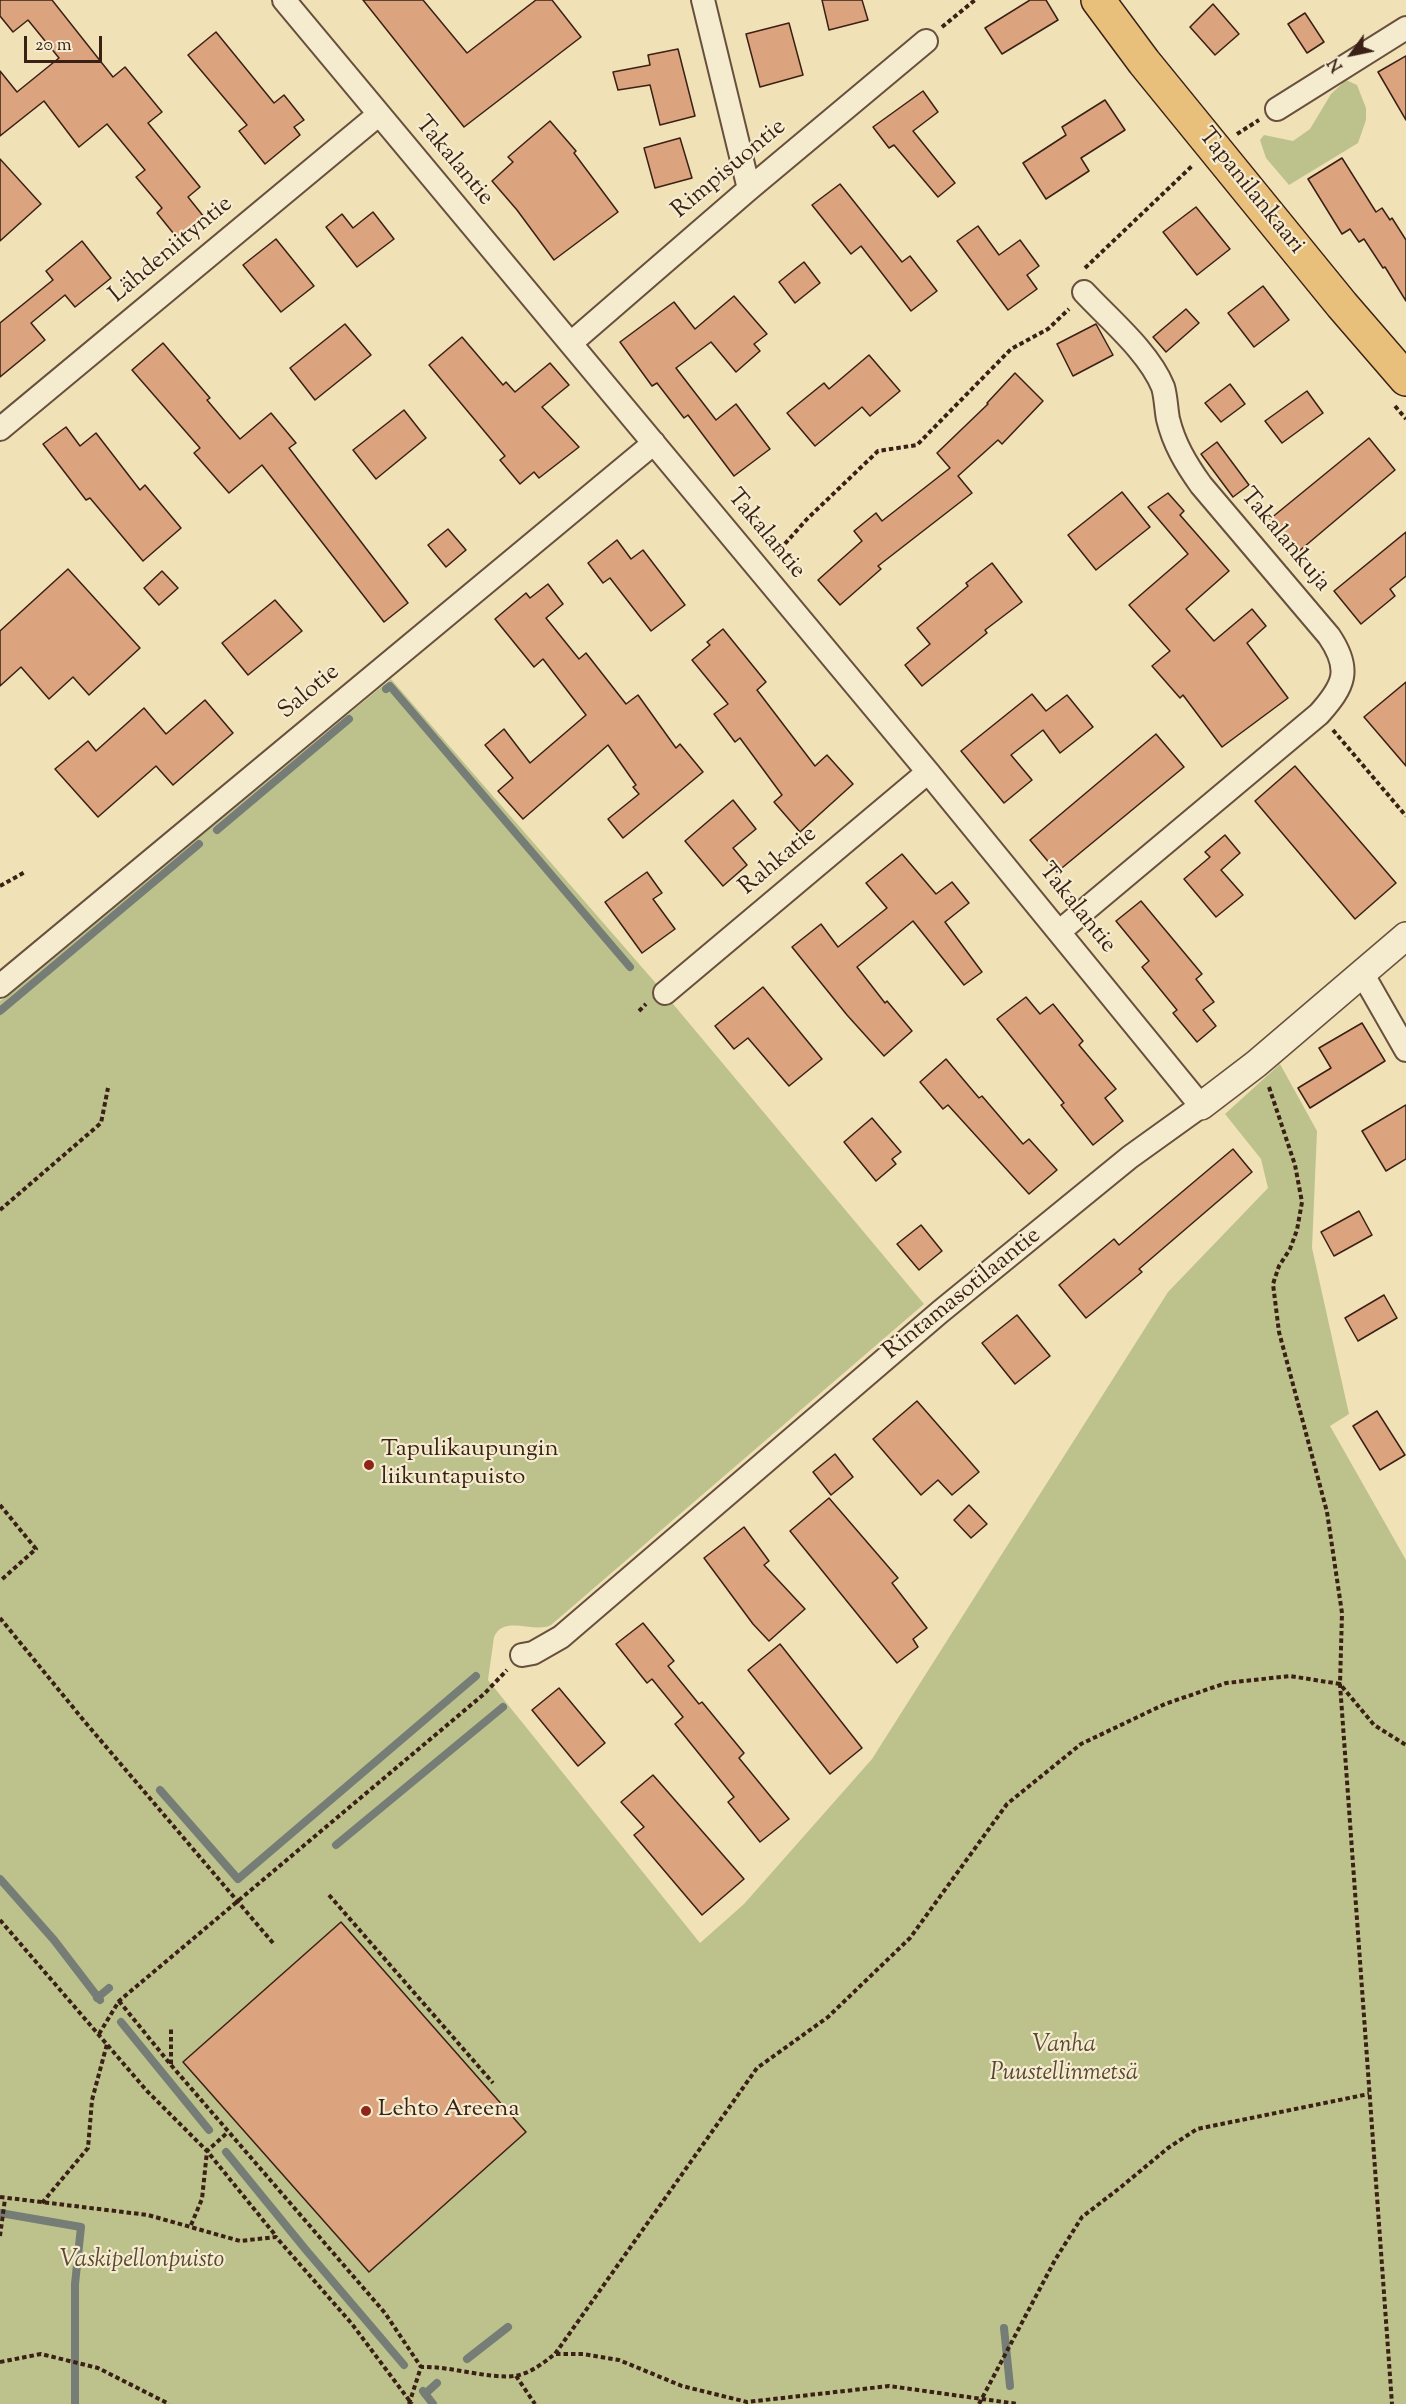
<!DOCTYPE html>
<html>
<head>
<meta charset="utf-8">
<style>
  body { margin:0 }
  #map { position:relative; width:1406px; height:2404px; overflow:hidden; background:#f0e1b6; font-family:"Sorts Mill Goudy",serif }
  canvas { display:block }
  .north { position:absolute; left:1322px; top:24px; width:60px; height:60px; -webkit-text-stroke:4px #f5ecd0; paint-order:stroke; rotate:237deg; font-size:16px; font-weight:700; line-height:24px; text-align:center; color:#3a2015 }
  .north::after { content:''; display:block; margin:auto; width:21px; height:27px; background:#3a2015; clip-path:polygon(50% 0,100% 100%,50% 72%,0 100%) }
  .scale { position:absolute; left:24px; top:36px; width:78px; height:27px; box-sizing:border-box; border:3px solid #3a2015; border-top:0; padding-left:8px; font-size:18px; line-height:21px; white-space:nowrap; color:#3a2015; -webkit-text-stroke:4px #f5ecd0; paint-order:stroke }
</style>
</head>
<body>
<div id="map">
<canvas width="1406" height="2404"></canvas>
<div class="north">N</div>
<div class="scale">20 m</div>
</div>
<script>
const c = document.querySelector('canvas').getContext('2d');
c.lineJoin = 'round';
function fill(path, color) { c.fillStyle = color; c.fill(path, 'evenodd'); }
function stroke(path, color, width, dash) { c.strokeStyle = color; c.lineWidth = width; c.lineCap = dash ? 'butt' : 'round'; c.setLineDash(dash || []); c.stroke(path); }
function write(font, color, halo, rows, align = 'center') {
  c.font = font + ' "Sorts Mill Goudy",serif'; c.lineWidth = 4.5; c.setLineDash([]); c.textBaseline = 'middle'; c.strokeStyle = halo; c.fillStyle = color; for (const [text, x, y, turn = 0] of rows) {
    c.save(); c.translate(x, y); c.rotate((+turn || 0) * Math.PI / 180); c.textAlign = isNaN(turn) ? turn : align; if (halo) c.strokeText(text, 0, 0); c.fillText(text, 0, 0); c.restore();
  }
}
const green = new Path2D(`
  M1346,80L1357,85L1366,108V120L1358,143L1289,185L1266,158L1260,140L1264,135L1293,141L1310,129L1331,94Z
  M391,679L653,980L924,1304L551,1625C534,1634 504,1614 494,1637L488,1680L700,1943L744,1904L872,1759L1168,1292L1268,1188L1261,1159L1225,1114L1280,1064L1317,1131L1312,1248L1349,1414L1330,1426L1406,1560V2404H0V1001Z`);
const stream = new Path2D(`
  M386,689L390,686L630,967
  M217,830L349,719
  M0,1011L199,844
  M160,1790L238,1879L476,1676
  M336,1845L503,1707
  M0,1879L54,1940L100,2000
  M97,1998L109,1988
  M121,2022L209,2130
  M226,2152L306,2250L404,2365
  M0,2213L81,2227L75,2284V2404
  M1004,2328L1010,2386
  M467,2359L508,2327
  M423,2391L433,2404
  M425,2394L437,2383`);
const building = new Path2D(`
  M0,0H52L113,77L125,67L162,112L148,123L200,187L188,197L204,217L178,239L157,213L162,208L136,177L145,170L107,124L79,147L44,101L0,136V71L17,92L59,58L28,20L13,32L0,16Z
  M363,0H423L467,53L536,0H552L581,37L464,127Z
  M822,0H862L868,20L829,30Z
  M1030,0H1046L1058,20L1002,54L985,28Z
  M1213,4L1239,34L1215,55L1190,27Z
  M1305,13L1324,42L1307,53L1288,24Z
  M789,23L803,75L760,87L746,34Z
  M216,32L274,103L284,95L304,120L294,127L300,135L265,164L239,131L247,125L188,55Z
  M678,49L695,116L660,125L650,85L618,90L613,72L650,65L648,55Z
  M1406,56V120L1378,72Z
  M923,91L938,112L913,131L955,183L938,197L894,145L889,148L873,127Z
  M1105,100L1125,130L1081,158L1089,171L1046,199L1023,163L1066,135L1062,127Z
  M550,121L576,151L574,153L618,212L554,260L517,210L492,181L513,162L508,157Z
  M680,138L692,178L655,188L644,148Z
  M1342,158L1376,212L1382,208L1390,220L1392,218L1406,240V301L1385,267L1383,268L1364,239L1359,242L1350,229L1342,234L1308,179Z
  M0,159L41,204L0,241Z
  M840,184L902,262L910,256L937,291L911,311L861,246L851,254L812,205Z
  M1196,207L1230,249L1197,275L1163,232Z
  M373,212L394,239L357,267L326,227L342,214L353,228Z
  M978,226L999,255L1020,240L1039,266L1027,275L1037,289L1008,310L957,241Z
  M276,239L314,286L281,312L243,265Z
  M82,241L111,278L75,307L65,295L31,323L45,340L0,377V323L53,280L46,271Z
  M804,262L820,283L795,303L779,282Z
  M1263,286L1289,320L1254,347L1228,313Z
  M734,296L767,334L754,344L760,351L736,372L711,342L676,368L716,420L736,404L770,449L734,476L688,415L684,418L657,383L652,386L620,342L674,302L695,329Z
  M1186,309L1199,323L1166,352L1153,337Z
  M345,324L371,355L315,400L290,368Z
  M1096,324L1113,355L1073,376L1057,344Z
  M462,337L503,385L506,382L515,392L550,363L569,385L542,407L579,447L539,478L534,472L520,484L500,460L505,456L429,365Z
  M163,343L210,398L207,400L240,439L271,413L296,443L289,448L408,603L384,622L262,465L229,493L194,453L200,448L132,370Z
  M869,355L900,391L870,416L862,407L815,446L787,413L824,383L829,389Z
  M1015,373L1043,401L1002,444L998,440L958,476L972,493L878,566L881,569L840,605L818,580L862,541L854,531L876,513L882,521L950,468L937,453L988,404L987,403Z
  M1230,384L1245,404L1221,422L1205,403Z
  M1307,391L1323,413L1282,443L1265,421Z
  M404,410L426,438L376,479L353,450Z
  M66,427L80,446L96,433L140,490L145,485L181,528L143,561L90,498L86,500L43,444Z
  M1369,438L1395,470L1298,552L1270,519Z
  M1217,442L1249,485L1233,497L1201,454Z
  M1122,492L1150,527L1096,570L1068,535Z
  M1168,493L1184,511L1180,515L1229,571L1186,609L1214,641L1252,609L1266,626L1247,643L1288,698L1222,747L1183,695L1180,698L1152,666L1170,651L1129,605L1188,554L1148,507Z
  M448,529L466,550L446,567L428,545Z
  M1406,532V576L1390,589L1395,596L1361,624L1334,591Z
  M617,540L631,559L643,550L685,605L651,631L610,578L603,583L588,563Z
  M992,563L1022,602L985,630L987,633L922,686L905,665L930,644L917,628L968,586L966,583Z
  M68,569L140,648L89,695L73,677L49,699L21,667L0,686V631Z
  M162,571L178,588L159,605L144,588Z
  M548,584L563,604L546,618L579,659L586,653L626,704L638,695L676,748L680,744L703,772L623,838L608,819L639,794L633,787L636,785L608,745L523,819L498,791L513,778L485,745L504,729L530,763L586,715L543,659L534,667L495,619L526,593L530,598Z
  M275,600L302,631L248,675L222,643Z
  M723,629L766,682L757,690L815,766L827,755L853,784L800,832L774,802L782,795L740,738L735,742L714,714L728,704L692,660L710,645L707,642Z
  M1406,682V766L1364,717Z
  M1032,694L1046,711L1067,695L1093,727L1060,753L1043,730L1011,755L1032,780L1004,803L961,751Z
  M205,700L233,733L173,785L156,766L98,817L55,769L88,741L96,751L144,708L166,734Z
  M1156,734L1184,767L1057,872L1030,840Z
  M1295,766L1396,883L1355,919L1255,801Z
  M733,800L756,829L733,848L747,865L723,886L685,841Z
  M1225,835L1240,853L1221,870L1243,895L1216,917L1184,879L1210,857L1205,852Z
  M902,854L936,894L952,882L969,903L945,922L982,972L964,985L913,921L857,967L885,1003L887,1001L912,1031L884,1056L847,1015L792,947L821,924L838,947L887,908L866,883Z
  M647,872L662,893L653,899L675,929L642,953L605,902Z
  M1141,901L1202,974L1196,979L1214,1002L1203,1010L1216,1026L1197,1042L1173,1013L1177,1010L1142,967L1149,961L1116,921Z
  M763,987L822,1059L789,1086L748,1038L734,1049L715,1026Z
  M1026,997L1040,1014L1053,1004L1083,1041L1079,1045L1116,1089L1105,1098L1123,1121L1093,1145L1061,1105L1064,1103L997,1019Z
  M1362,1023L1385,1061L1310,1108L1298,1088L1331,1068L1319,1048Z
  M946,1059L979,1098L982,1096L1023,1144L1029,1139L1057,1170L1029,1194L948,1105L943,1109L920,1082Z
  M1406,1105V1159L1386,1171L1362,1131Z
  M872,1118L901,1152L892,1159L896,1164L876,1181L844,1142Z
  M1233,1149L1252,1172L1139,1269L1142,1272L1086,1318L1059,1285L1114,1239L1119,1245Z
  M1359,1211L1372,1235L1334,1256L1321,1232Z
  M921,1225L942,1251L919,1270L897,1244Z
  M1384,1295L1397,1318L1358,1341L1345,1318Z
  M1017,1315L1050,1356L1015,1384L982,1343Z
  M917,1401L979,1472L952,1495L938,1480L921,1495L873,1439Z
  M1377,1411L1405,1455L1380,1470L1353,1426Z
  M835,1454L853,1477L831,1495L813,1472Z
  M829,1498L898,1578L892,1583L927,1628L913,1639L918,1647L897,1663L790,1531Z
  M969,1505L987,1524L971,1538L954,1520Z
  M744,1527L769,1561L764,1565L805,1609L769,1641L753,1624L704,1558Z
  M643,1623L674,1661L668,1666L699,1704L702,1702L744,1753L739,1758L789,1819L760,1842L728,1802L734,1797L675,1724L683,1717L652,1679L647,1683L616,1644Z
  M780,1644L862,1748L830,1774L748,1670Z
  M559,1688L605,1743L578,1766L532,1710Z
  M653,1775L744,1879L702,1915L634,1835L644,1827L621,1802Z
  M341,1922L526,2132L369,2272L183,2062Z`);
const path = new Path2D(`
  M942,27L975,0
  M1237,134L1259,120
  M1085,268L1192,166
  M1395,406L1406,419
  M775,555L807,519L878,451L917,445L1011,349L1048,329L1069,309
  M1333,730L1406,816
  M0,886L25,872
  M639,1011L646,1004
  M1269,1087L1295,1165L1302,1202L1297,1230L1290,1249L1279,1266L1273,1284L1279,1332L1327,1512L1342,1613L1340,1684L1392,2404
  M0,1210L101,1123L108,1088
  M0,1505L36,1549L0,1581
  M0,1618L85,1722L273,1943
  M329,1895L493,2083
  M0,1920L147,2091L207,2151L276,2236
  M119,2001L171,2065L385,2313L421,2367
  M99,2034L119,2001L484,1694L507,1670
  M171,2064V2029
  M0,2197L148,2215L240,2241L276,2237L352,2324L412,2404
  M42,2203L88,2148L92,2100L107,2044
  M191,2225L202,2199L207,2151L228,2132
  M0,2236L5,2199
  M556,2354H583L619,2360L682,2386L747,2402L889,2386L1018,2404
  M0,2362L41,2354L98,2368L169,2404
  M516,2376L535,2404
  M409,2404L421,2367C451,2366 488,2379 514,2376C530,2374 543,2363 555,2354L757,2068L828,2017L910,1938L1007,1804L1081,1744L1165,1704L1226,1683L1290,1676L1340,1684L1374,1725L1406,1745
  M979,2404L1055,2260L1082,2217L1121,2187L1168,2148L1197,2129L1369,2094`);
const minor = new Path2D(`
  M284,0L928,772L1201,1106L1130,1157L940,1312L561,1637L533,1653L522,1655
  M703,0L749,189
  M1277,109L1406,28
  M571,343L749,189L926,41
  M0,429L378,115
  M1060,931L1319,714C1344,686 1352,670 1329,636L1201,485C1186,464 1174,444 1168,419C1166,409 1166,397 1163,387C1149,352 1109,319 1084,292
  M1362,973L1406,1050
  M0,986L654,443
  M665,993L928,772`);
const tertiary = new Path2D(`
  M1201,1106L1256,1064L1406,936`);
const primary = new Path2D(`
  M1098,0L1144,62L1342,305L1406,379`);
const markers = [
  [369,1465,6,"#8f2418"],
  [366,2111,6,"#8f2418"]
];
const streetNames = [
  ["Takalantie",453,162,50],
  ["Rimpisuontie",730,170,-40],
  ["Tapanilankaari",1250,192,51],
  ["Lähdeniityntie",172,251,-40],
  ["Takalantie",765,535,50],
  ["Takalankuja",1284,541,50],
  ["Salotie",310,693,-40],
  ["Rahkatie",779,862,-40],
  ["Takalantie",1076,909,51],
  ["Rintamasotilaantie",963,1295,-39]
];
const poiNames = [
  ["Tapulikaupungin",381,1451],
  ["liikuntapuisto",381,1479],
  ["Lehto Areena",378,2111]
];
const parkNames = [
  ["Vanha",1064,2047],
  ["Puustellinmetsä",1064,2075],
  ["Vaskipellonpuisto",142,2262]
];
fill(green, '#bdc28c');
stroke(stream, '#757d76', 8);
fill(building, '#dba47e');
stroke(building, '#3a2015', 1.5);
stroke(minor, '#68503d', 26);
stroke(tertiary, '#68503d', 30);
stroke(primary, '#3a2015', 36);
stroke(path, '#3a2015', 4, [4.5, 3]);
stroke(minor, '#f5ecd0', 22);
stroke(tertiary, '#f5ecd0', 27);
stroke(primary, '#e8c07b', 33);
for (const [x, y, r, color] of markers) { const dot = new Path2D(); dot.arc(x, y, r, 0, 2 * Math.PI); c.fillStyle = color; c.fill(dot); stroke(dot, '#f5ecd0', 2); }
write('24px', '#3a2015', '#f5ecd0', streetNames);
write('24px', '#3a2015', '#f5ecd0', poiNames, 'left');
write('italic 24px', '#5b4833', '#f5ecd0', parkNames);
</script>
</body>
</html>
